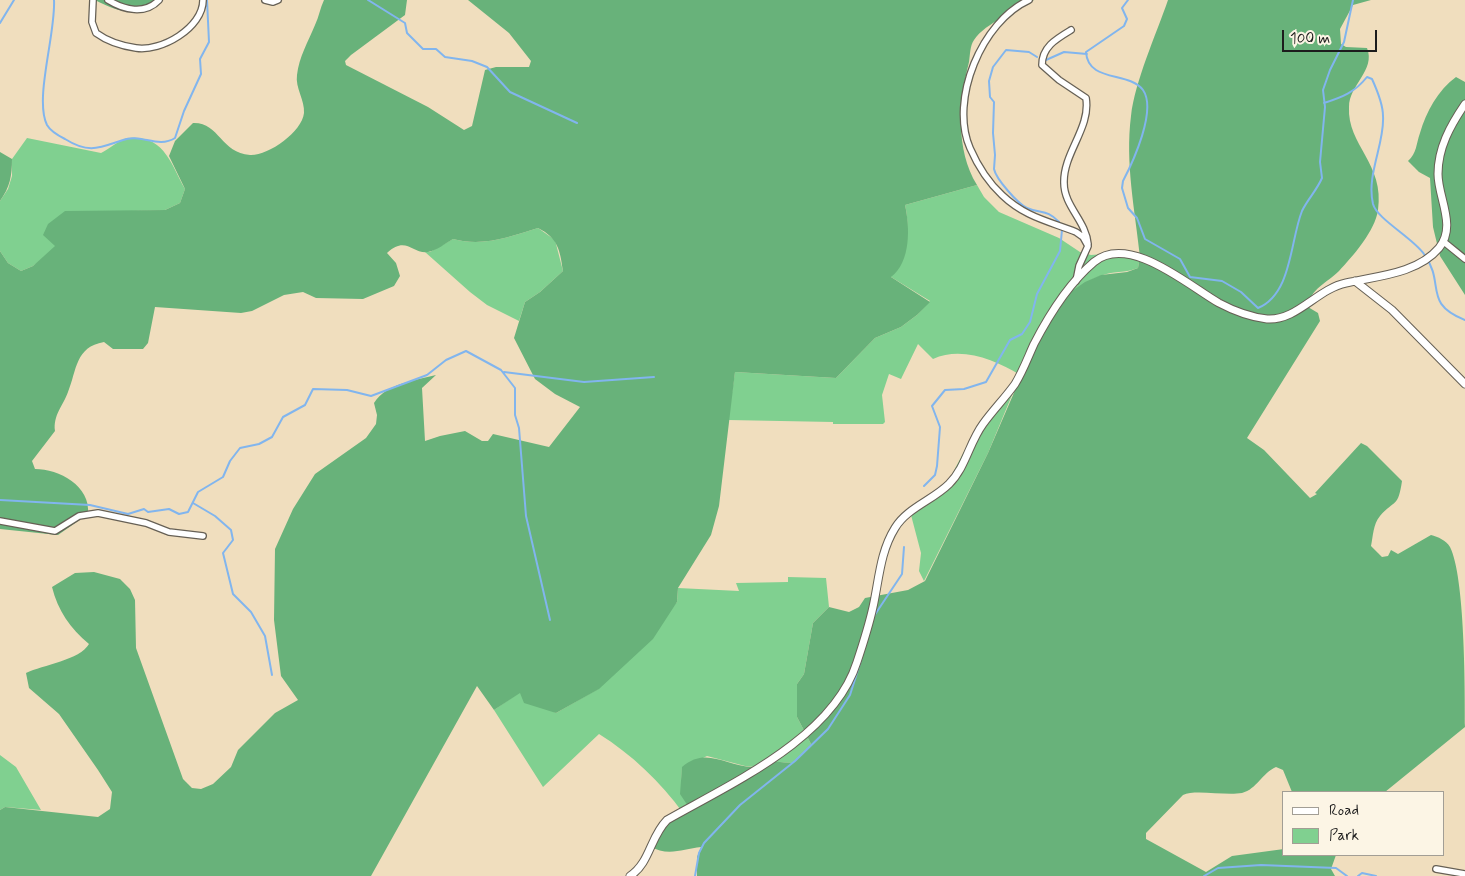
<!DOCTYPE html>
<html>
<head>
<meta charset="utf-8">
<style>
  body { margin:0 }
  #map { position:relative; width:1465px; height:876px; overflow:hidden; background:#f0debe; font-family:Mynerve,sans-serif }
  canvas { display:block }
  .legend { position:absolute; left:1282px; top:791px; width:162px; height:65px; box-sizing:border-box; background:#fcf5e5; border:1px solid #a29e95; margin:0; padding:6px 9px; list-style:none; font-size:15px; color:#1c1c1c }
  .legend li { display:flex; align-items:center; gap:10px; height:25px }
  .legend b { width:25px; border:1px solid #a29e95 }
  .scale { position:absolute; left:1282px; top:30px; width:95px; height:22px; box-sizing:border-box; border:2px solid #1c1c1c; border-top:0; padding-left:6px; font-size:15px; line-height:18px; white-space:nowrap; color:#1c1c1c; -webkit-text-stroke:4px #fcf5e5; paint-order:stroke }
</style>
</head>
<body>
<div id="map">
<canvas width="1465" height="876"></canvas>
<ul class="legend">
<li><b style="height:6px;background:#fff"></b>Road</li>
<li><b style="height:14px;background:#80d090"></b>Park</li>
</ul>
<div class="scale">100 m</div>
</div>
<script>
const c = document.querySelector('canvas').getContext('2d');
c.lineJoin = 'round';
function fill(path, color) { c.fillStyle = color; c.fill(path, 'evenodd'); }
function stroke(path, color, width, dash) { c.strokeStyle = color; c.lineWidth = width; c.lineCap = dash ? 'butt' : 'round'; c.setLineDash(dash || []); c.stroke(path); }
const green = new Path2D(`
  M27,138L101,153C108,150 120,139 128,138C164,134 171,164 185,189L180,203L165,210L98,212L45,257L33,266L21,271L8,263L0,251V201L8,189L12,176V159Z
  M977,185L984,197L999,212L1059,238L1080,252L1091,255L1119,253L1140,257L1138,268C1126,273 1112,271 1100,276C1059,292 1037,337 1020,375C995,360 962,346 933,359L918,344L901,379L889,374L882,395L885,422L883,424H833V422L728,420L735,372L836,378L875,338L901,327L917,315L930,301L891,277C902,250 912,235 905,205Z
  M538,228L555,240L563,271L540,292L525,302L519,321L487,305L470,292L425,252H430L453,239C483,247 509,237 538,228Z
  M1017,383L988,453L924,581L919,571L921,553L911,515L947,484L971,438Z
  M788,577L826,578L829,607L813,623L804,674L797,684V717L811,744L792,763L773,762L755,767L745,766L707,756L682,768L681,789L688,806L683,813C661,782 631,754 599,734L543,787L494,710L520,692L556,713L598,689L677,602L678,588L739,591L736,583L788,582Z
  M0,755L16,767L41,810L5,807L0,810Z`);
const forest = new Path2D(`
  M95,0H154C137,20 115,10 95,0Z
  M324,0H407L405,15L351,55L345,61L346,65L428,107L464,130L472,126L485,70L496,67H529L531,61L509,33L468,0H1034C1017,12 986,22 974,40C970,45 970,56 969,62C959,102 955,149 977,185L905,205C910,227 911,262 891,277L930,302L917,315L901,327L875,338L836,378L735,372L719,506L711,535L678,588L677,602L653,639L599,689L556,713L524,703L520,693L494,710L477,686L371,876H0V810L5,807L98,817L110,809L112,792L98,770L59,714L29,688L26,673C43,665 80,660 89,644C70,628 58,611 52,587L75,573L94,572L120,579L130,589L135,600L136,648L183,779L192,788L201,789L213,784L231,767L238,750L275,713L298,700L281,676L274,620L275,549L293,509L315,474L366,438L376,424L377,415L374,403C387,383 414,381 436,375L422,388L425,441L440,436L465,431L482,441H488L493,434L549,447L580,407L555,394L535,379L514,338L525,302L540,292L563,271C560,250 558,238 538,228C509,237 483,247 453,239C446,243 436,251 428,252C412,254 406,235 387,253L396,263L400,276L394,286L363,299L316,298L303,292L284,295L252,311L241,313L155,307L148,343L143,349H113L104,342C75,347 77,370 68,392C63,406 53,415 55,431L32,461L35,469C59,469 91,486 88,514L58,535L0,529V251L8,263L21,271L33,266L55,246L43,235L48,224L65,211L165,210L180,203L185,189L169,156L175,141L193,123C219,122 221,153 250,155C268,156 302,132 304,113C305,100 295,88 297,75C299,57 308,42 315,25C319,17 320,8 324,0Z
  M1168,0H1383H1371L1353,5L1340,29L1341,44L1346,47L1367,48C1376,70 1349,85 1349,107C1347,145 1385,164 1378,210C1375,231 1353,256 1339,271C1328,282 1309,290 1308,307L1318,313L1320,321L1247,438L1264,450L1310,498L1317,494L1315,493L1361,443L1367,446L1402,481C1398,508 1395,499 1380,516C1373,524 1373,537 1371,546L1382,557L1388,556L1391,550L1398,554L1431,535C1438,537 1446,540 1450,547C1465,577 1465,687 1465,727L1385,792H1292L1283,770L1276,767C1262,773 1257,789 1242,793C1225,796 1195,789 1183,795L1146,833V839L1206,872L1232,856L1284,849V855H1336L1331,869L1335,876H697V857L701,847C683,849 667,857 650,846L655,835L688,806L680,794L682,767C706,746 725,766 753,767C759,767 765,763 772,762C778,761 786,763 792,763L811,744L797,717V684L804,674L813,623L829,607L849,612L859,607L865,598L908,590L925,581L988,453L1038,337L1072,291L1085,282L1101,275L1127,272L1138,268L1140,257C1135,210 1125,163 1131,116C1135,81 1156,35 1168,0Z
  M1456,77L1465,82V295L1440,256L1433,227L1430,178L1419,172L1408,161C1417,153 1416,144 1420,133C1426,112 1438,90 1456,77Z
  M0,152L12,159C12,176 10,187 0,201Z`);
const stream = new Path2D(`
  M54,0C56,33 34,99 47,125C51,132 59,136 65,139C89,154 99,148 123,140C140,133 158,149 175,138L184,111L201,74L200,59L209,42L207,0
  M368,0L405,23L407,33L423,49H436L445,57L472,61L487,67L510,92L577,123
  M1128,0L1122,8L1127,19L1124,26L1086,52C1088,83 1129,71 1143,90C1157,110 1133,162 1123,181L1122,188L1128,208L1137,218L1145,239L1180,259L1190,277L1222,281L1241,292L1258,308C1292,294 1290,241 1302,211C1307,200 1317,190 1322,178L1320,162L1325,107L1323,90L1330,70L1344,42L1353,0
  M0,23L14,0
  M1037,57L1029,52L1006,50L993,67L989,81L990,97L994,102L993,133L995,155L994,169C996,179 1018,204 1027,208C1041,214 1047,209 1059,222
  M1046,60L1064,52L1087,54
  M1324,103C1343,97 1355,92 1367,77L1372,79C1377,90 1383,105 1383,116C1385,143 1366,175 1373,204C1377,219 1413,238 1424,254C1446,284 1422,303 1465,320
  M504,372L584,382L654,377
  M924,486L935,475L937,466L940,427L932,406L945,390L964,389L986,382L1010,340L1022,334L1030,322L1037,294L1060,251L1062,230
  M0,500L90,505L128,514L144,509L148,512L169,509L179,514L188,512L198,492L223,477L230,461L240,448L259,444L272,437L283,417L305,405L313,389L347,390L371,396L427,375L446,360L466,351L501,370L515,388V415L519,428L526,516L550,620
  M193,503L215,516L231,530L233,540L223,553L233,594L251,612L265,636L272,675
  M874,616L902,574L904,547
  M695,876L699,853L704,843L740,805L795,761L828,729L850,695L862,657
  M1204,876L1218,868L1261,865L1336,868L1347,876
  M1358,876L1362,873L1376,876`);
const minor = new Path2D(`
  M93,0L92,22L96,33C107,41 122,46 136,48C161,52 203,28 203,0
  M108,0C124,10 145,15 159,0
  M265,0L273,2L278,0
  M1029,0C982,21 949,100 970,148C977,164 989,183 1002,195C1025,217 1048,221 1076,232L1083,237L1088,246L1079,266L1076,281
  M1071,30C1056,39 1042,47 1042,65L1059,80L1086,98C1091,128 1063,153 1064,183C1064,206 1086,221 1088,244
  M1444,242L1465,259
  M0,521L55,531L79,516L98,513L146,523L169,532L203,536
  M1436,869L1465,874`);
const tertiary = new Path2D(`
  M1355,281L1392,310L1465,384
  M630,876C650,863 650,837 667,820C732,783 833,738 857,662C863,644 869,625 873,607C879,580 880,552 895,528C907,508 933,500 949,484C966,467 969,443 983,424C993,410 1005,398 1015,384C1023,371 1028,357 1034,344C1049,315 1069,283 1094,262C1129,233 1189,286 1219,303C1234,311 1250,317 1267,319C1297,321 1317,289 1346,283C1377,276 1417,274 1439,248C1457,226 1438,198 1438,174C1438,148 1450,126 1465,104`);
fill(green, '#80d090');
fill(forest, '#68b27a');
stroke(stream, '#81b5ee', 2);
stroke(minor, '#666055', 8);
stroke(tertiary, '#666055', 9);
stroke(minor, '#fff', 5.5);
stroke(tertiary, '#fff', 7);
</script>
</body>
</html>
